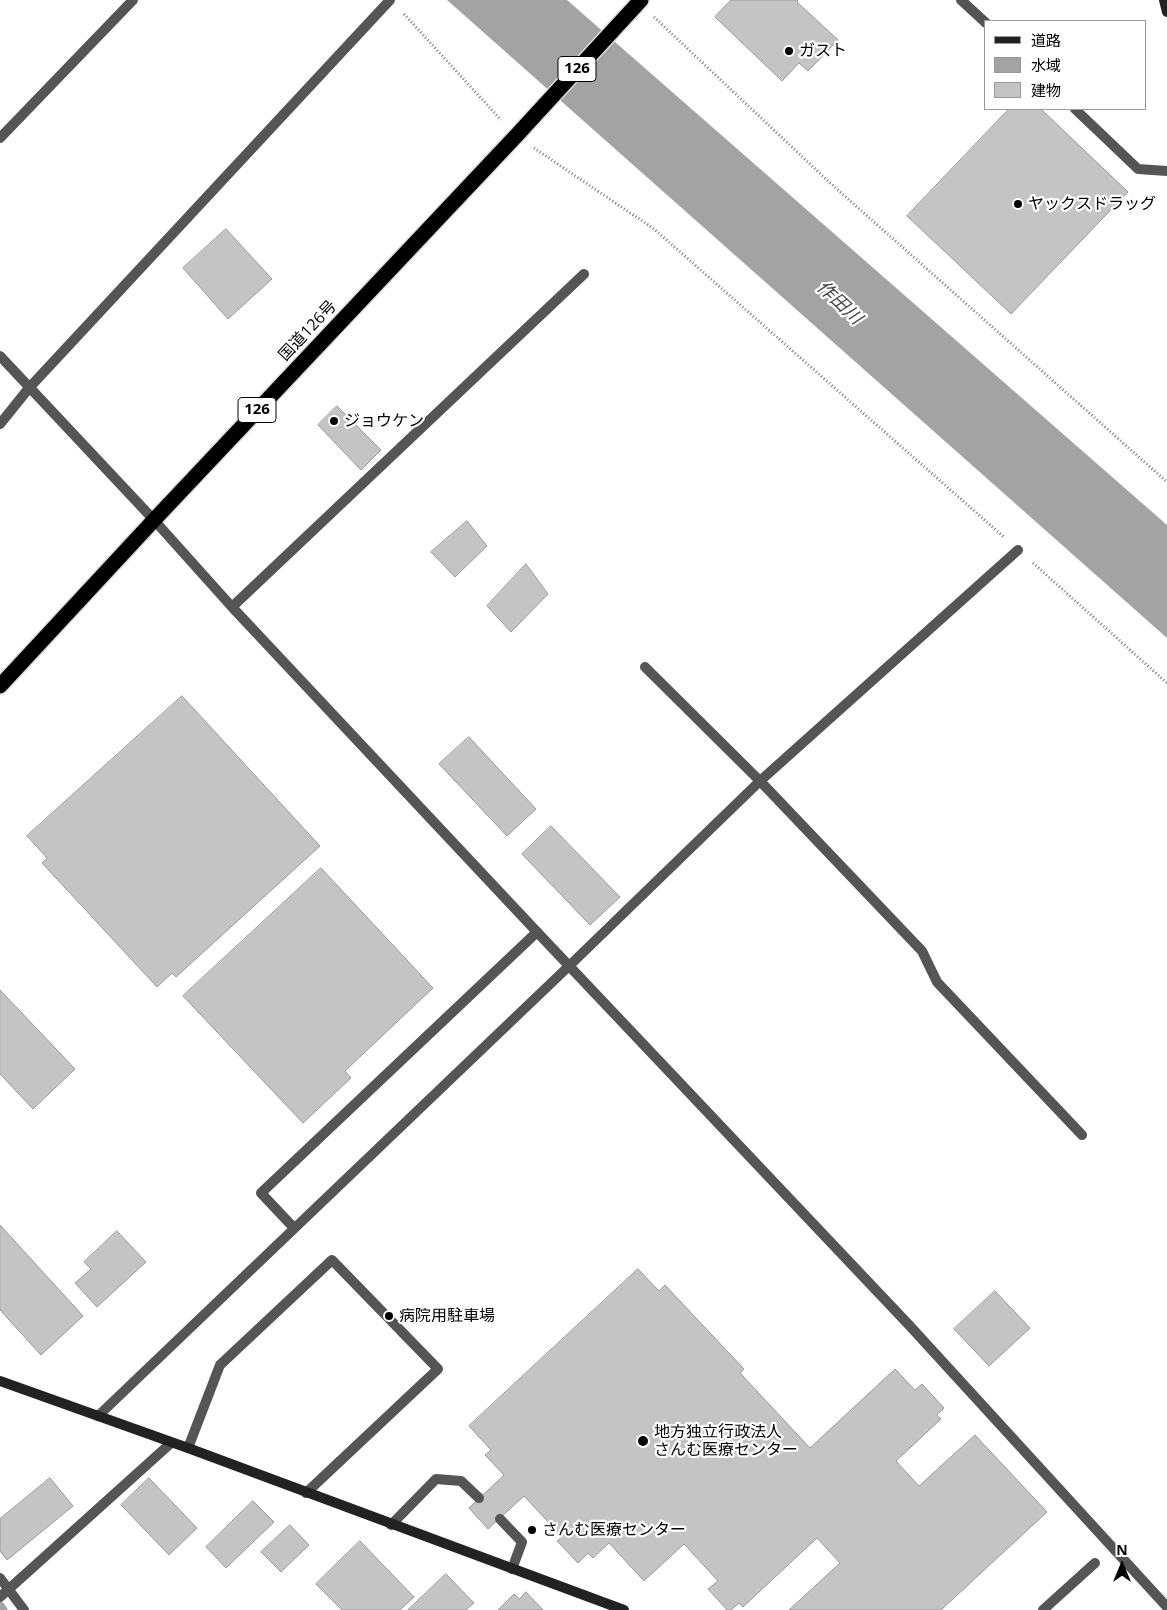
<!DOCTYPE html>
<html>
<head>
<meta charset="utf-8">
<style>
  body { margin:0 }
  #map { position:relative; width:1167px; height:1610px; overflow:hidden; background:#fff; font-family:"Open Sans","Noto Sans JP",sans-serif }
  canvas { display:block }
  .legend { position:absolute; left:984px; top:20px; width:162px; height:90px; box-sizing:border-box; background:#fff; border:1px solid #999; margin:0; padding:6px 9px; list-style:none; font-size:15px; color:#000 }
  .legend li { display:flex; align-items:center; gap:10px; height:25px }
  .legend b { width:25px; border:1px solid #999 }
  .north { position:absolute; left:1097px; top:1540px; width:50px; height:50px; -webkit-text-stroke:4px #fff; paint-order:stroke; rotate:0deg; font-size:14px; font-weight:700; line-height:20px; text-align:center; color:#000 }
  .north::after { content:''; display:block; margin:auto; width:18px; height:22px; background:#000; clip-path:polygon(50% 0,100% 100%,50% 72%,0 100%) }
</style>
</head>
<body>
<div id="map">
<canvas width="1167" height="1610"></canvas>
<ul class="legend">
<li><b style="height:6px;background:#222"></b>道路</li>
<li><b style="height:14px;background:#a3a3a3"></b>水域</li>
<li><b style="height:14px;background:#c4c4c4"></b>建物</li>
</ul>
<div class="north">N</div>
</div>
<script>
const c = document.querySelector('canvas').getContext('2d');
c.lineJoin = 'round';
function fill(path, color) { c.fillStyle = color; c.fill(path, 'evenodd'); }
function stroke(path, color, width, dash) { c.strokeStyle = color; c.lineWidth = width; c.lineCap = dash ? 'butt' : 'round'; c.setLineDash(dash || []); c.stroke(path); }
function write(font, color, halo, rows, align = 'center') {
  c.font = font + ' "Open Sans","Noto Sans JP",sans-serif'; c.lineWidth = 4.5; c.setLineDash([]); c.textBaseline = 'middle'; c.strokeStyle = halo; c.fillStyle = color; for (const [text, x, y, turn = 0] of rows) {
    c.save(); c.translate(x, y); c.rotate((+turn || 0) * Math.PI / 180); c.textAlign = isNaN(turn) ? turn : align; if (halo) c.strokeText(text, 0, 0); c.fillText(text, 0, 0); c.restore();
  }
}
const water = new Path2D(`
  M447,0H567L1167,525V638Z`);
const stream = new Path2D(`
  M0,1606L3,1610`);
const building = new Path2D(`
  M731,0H798L797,2L838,40L808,71L799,63L782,81L715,17Z
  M1009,109H1041L1128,192L1011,314L907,216Z
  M226,229L272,279L228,319L183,268Z
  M337,406L381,450L361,470L318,425Z
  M467,521L487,546L455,577L431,552Z
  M526,564L548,594L511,632L487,606Z
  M182,696L320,846L176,977L172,973L157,987L42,863L47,858L27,836Z
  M469,737L536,809L507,836L439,764Z
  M551,826L620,897L590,925L522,854Z
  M321,868L433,988L345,1071L351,1078L303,1123L183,996Z
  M0,990L75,1069L33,1109L0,1074Z
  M0,1225L83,1316L41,1355L0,1310Z
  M117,1231L146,1262L97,1307L75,1283L91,1269L84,1262Z
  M638,1269L659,1291L665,1285L744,1369L740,1373L810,1448L895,1369L915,1390L922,1384L944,1408L937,1415L941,1419L896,1461L919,1486L975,1435L1047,1512L941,1610H789L840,1563L817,1538L743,1607L739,1603L731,1610H727L708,1589L718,1581L684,1544L644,1581L609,1543L593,1558L588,1553L578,1563L557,1541L562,1537L524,1496L488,1529L469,1508L504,1475L485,1455L491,1450L469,1426Z
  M995,1291L1030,1328L989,1366L954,1329Z
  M50,1478L73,1506L7,1560L0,1551V1519Z
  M149,1478L197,1528L169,1555L121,1505Z
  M253,1501L274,1522L226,1568L206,1547Z
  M290,1525L309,1545L281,1572L261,1552Z
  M360,1541L414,1597L400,1610H342L316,1584Z
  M446,1574L474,1603L466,1610H408Z
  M526,1592L543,1610H498L514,1594L519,1599Z`);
const path = new Path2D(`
  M404,14L501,120
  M654,17L829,182L1167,482
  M534,148L654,229L1004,537
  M1033,563L1167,683`);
const lane = new Path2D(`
  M294,1228L261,1193L537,932
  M188,1448L220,1365L332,1260L438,1369L306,1493
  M500,1519L522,1542L512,1569
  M391,1525L436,1479L461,1481L479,1498
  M1043,1610L1095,1563`);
const street = new Path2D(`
  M961,0L986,23
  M1075,109L1138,169L1167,171
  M0,138L133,0
  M0,356L154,520L232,607L537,932L909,1325L1167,1607
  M0,424L29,388L390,0
  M232,607L584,274
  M645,667L760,781L922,951L937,982L1082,1135
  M98,1416L569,966L760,781L1018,550
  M0,1578L24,1610
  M0,1597L171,1443`);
const secondary = new Path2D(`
  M1164,0L1167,12
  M0,1381L188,1448L624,1610`);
const highway = new Path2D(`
  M0,686L154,520L516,136L641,0`);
const markers = [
  [789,51,5,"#000"],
  [1018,204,5,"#000"],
  [334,421,5,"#000"],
  [389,1316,5,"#000"],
  [643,1441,6,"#000"],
  [532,1530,5,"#000"]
];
const shields = [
  [577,69,38],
  [257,410,38]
];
const shieldNames = [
  ["126",577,69],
  ["126",257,410]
];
const poiNames = [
  ["ガスト",799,51],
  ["ヤックスドラッグ",1028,204],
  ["ジョウケン",344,421],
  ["病院用駐車場",399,1316],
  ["地方独立行政法人",654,1432],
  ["さんむ医療センター",654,1450],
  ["さんむ医療センター",542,1530]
];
const streetNames = [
  ["国道126号",308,331,-47]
];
const waterNames = [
  ["作田川",839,303,43]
];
fill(water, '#a3a3a3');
stroke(stream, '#a3a3a3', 9);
fill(building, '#c4c4c4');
stroke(building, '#999', 1);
stroke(highway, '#dbdbdb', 18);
stroke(path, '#777', 3, [1, 2.5]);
stroke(lane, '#555', 10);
stroke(street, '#555', 10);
stroke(secondary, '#222', 10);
stroke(highway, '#000', 15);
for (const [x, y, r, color] of markers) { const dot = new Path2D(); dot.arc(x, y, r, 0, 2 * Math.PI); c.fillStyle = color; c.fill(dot); stroke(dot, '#fff', 2); }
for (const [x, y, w] of shields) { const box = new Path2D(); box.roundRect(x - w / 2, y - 12.5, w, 25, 4); c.fillStyle = '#fff'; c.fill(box); stroke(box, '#000', 1); }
write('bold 15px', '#000', null, shieldNames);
write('16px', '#000', '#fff', poiNames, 'left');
write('16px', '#000', '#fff', streetNames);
write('italic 18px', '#444', '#fff', waterNames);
</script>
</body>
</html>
